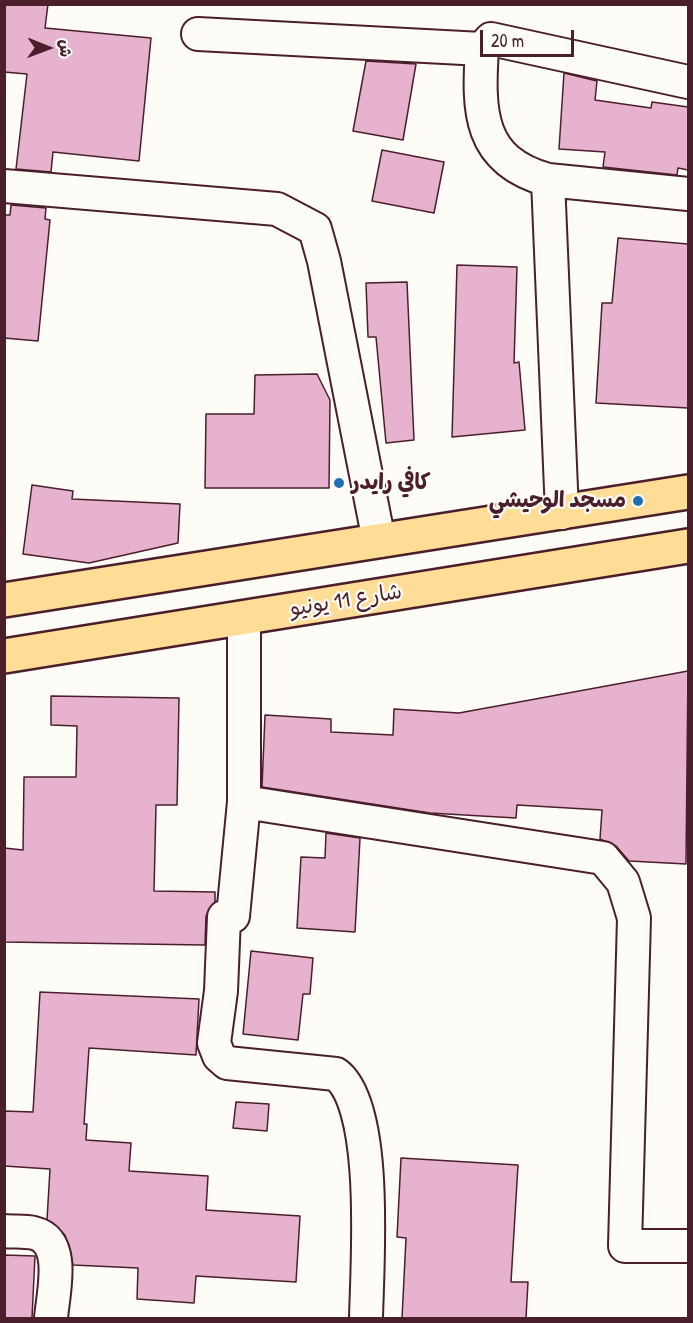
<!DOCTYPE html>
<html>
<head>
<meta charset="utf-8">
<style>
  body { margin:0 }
  #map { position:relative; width:693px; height:1323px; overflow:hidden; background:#fdfcf7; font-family:"Patrick Hand","Playpen Sans Arabic",sans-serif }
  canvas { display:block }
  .frame { position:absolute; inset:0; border:6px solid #4a1f2b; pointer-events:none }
  .north { position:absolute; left:18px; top:18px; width:60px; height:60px; -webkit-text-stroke:4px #fdfcf7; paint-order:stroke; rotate:91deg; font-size:16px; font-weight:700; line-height:24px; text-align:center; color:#4a1f2b }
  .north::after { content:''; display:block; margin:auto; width:21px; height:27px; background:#4a1f2b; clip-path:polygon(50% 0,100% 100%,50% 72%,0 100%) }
  .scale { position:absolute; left:480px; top:30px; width:94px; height:27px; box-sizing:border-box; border:3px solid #4a1f2b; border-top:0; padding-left:8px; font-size:18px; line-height:21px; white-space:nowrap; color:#4a1f2b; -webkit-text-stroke:4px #fdfcf7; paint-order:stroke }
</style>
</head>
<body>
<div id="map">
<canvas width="693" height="1323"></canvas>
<div class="frame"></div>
<div class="north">ش</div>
<div class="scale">20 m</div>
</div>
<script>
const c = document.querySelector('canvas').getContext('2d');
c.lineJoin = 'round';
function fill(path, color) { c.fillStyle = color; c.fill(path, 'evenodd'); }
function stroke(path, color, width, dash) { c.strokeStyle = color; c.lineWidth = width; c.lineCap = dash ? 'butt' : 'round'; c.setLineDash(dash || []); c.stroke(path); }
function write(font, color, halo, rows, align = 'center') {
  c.font = font + ' "Patrick Hand","Playpen Sans Arabic",sans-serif'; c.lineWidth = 4.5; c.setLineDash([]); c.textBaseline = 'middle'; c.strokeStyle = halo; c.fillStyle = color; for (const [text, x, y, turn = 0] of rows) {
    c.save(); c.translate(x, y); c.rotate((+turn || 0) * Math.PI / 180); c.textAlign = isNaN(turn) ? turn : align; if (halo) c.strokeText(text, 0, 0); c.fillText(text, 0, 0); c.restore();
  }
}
const building = new Path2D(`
  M4,4H48L45,28L151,38L139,161L53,152L51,172L16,169L27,74L4,72Z
  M366,61L416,64L403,140L353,131Z
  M564,73L597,81L595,100L651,108L652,102L688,107V170L678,168L677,175L603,167L605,152L559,149Z
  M382,150L444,162L434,213L372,201Z
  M11,205L46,208L45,219L50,220L38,341L4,338V215H10Z
  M618,238L688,244V408L596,403L602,303H612Z
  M457,265L517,267L514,363L519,362L525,430L452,437Z
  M407,282L414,440L386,443L376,337H368L366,283Z
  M317,374L330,400L329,488H205L206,414H254L255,375Z
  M32,485L73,491L72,499L180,504L178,543L89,563L23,554Z
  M688,671L686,864L629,861L616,846L600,839L602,810L517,805L516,818L430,813L262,787L265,715L331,719V732L393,735L394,709L459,713Z
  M51,696L179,698L177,805H156L154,891L215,892V902L206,916L205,945L4,942V848L23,850L24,777H76L77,726L51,725Z
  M326,833L360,838L355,932L297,928L301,857L325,858Z
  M251,951L313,958L310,994H303L298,1040L243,1034Z
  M40,992L199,999L196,1055L89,1048L84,1124H87L86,1140L131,1143L129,1171L208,1176L206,1210L300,1216L296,1282L196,1276L194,1303L137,1299L138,1268L73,1265L65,1235L47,1220L50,1169L4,1166V1111L33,1112Z
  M236,1102L269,1104L267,1131L233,1128Z
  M401,1158L518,1165L511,1282H528L526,1318H402L406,1238L397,1237Z
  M4,1255L35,1256L32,1318H4Z`);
const minor = new Path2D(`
  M198,34L482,49L491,39L688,82
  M482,49C478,111 478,161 548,180L688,194
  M548,180L562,513
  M4,186L277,209L315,229L324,261L379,541
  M244,618V802L233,916L224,917L221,991L214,1043L219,1056L227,1063L336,1074C379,1106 367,1267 366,1318
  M244,802L603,858L623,882L634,918L625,1246H688
  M4,1231C14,1232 25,1231 34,1233C67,1241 53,1293 51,1318`);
const highway = new Path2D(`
  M4,600L688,492
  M4,656L688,546`);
const markers = [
  [339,483,6,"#1f6fb2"],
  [638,501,6,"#1f6fb2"]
];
const poiNames = [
  ["كافي رايدر",351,483],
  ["مسجد الوحيشي",626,501,"right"]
];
const streetNames = [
  ["شارع 11 يونيو",346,601,-9]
];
fill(building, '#e6b2ce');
stroke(building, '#4a1f2b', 1.5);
stroke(minor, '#4a1f2b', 36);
stroke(highway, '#4a1f2b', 38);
stroke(minor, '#fdfcf7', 32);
stroke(highway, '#ffdd96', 33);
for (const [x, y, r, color] of markers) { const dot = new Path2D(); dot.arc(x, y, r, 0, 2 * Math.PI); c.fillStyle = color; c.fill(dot); stroke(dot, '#fdfcf7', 2); }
write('bold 22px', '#4a1f2b', '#fdfcf7', poiNames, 'left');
write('22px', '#4a1f2b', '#fdfcf7', streetNames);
</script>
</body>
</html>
